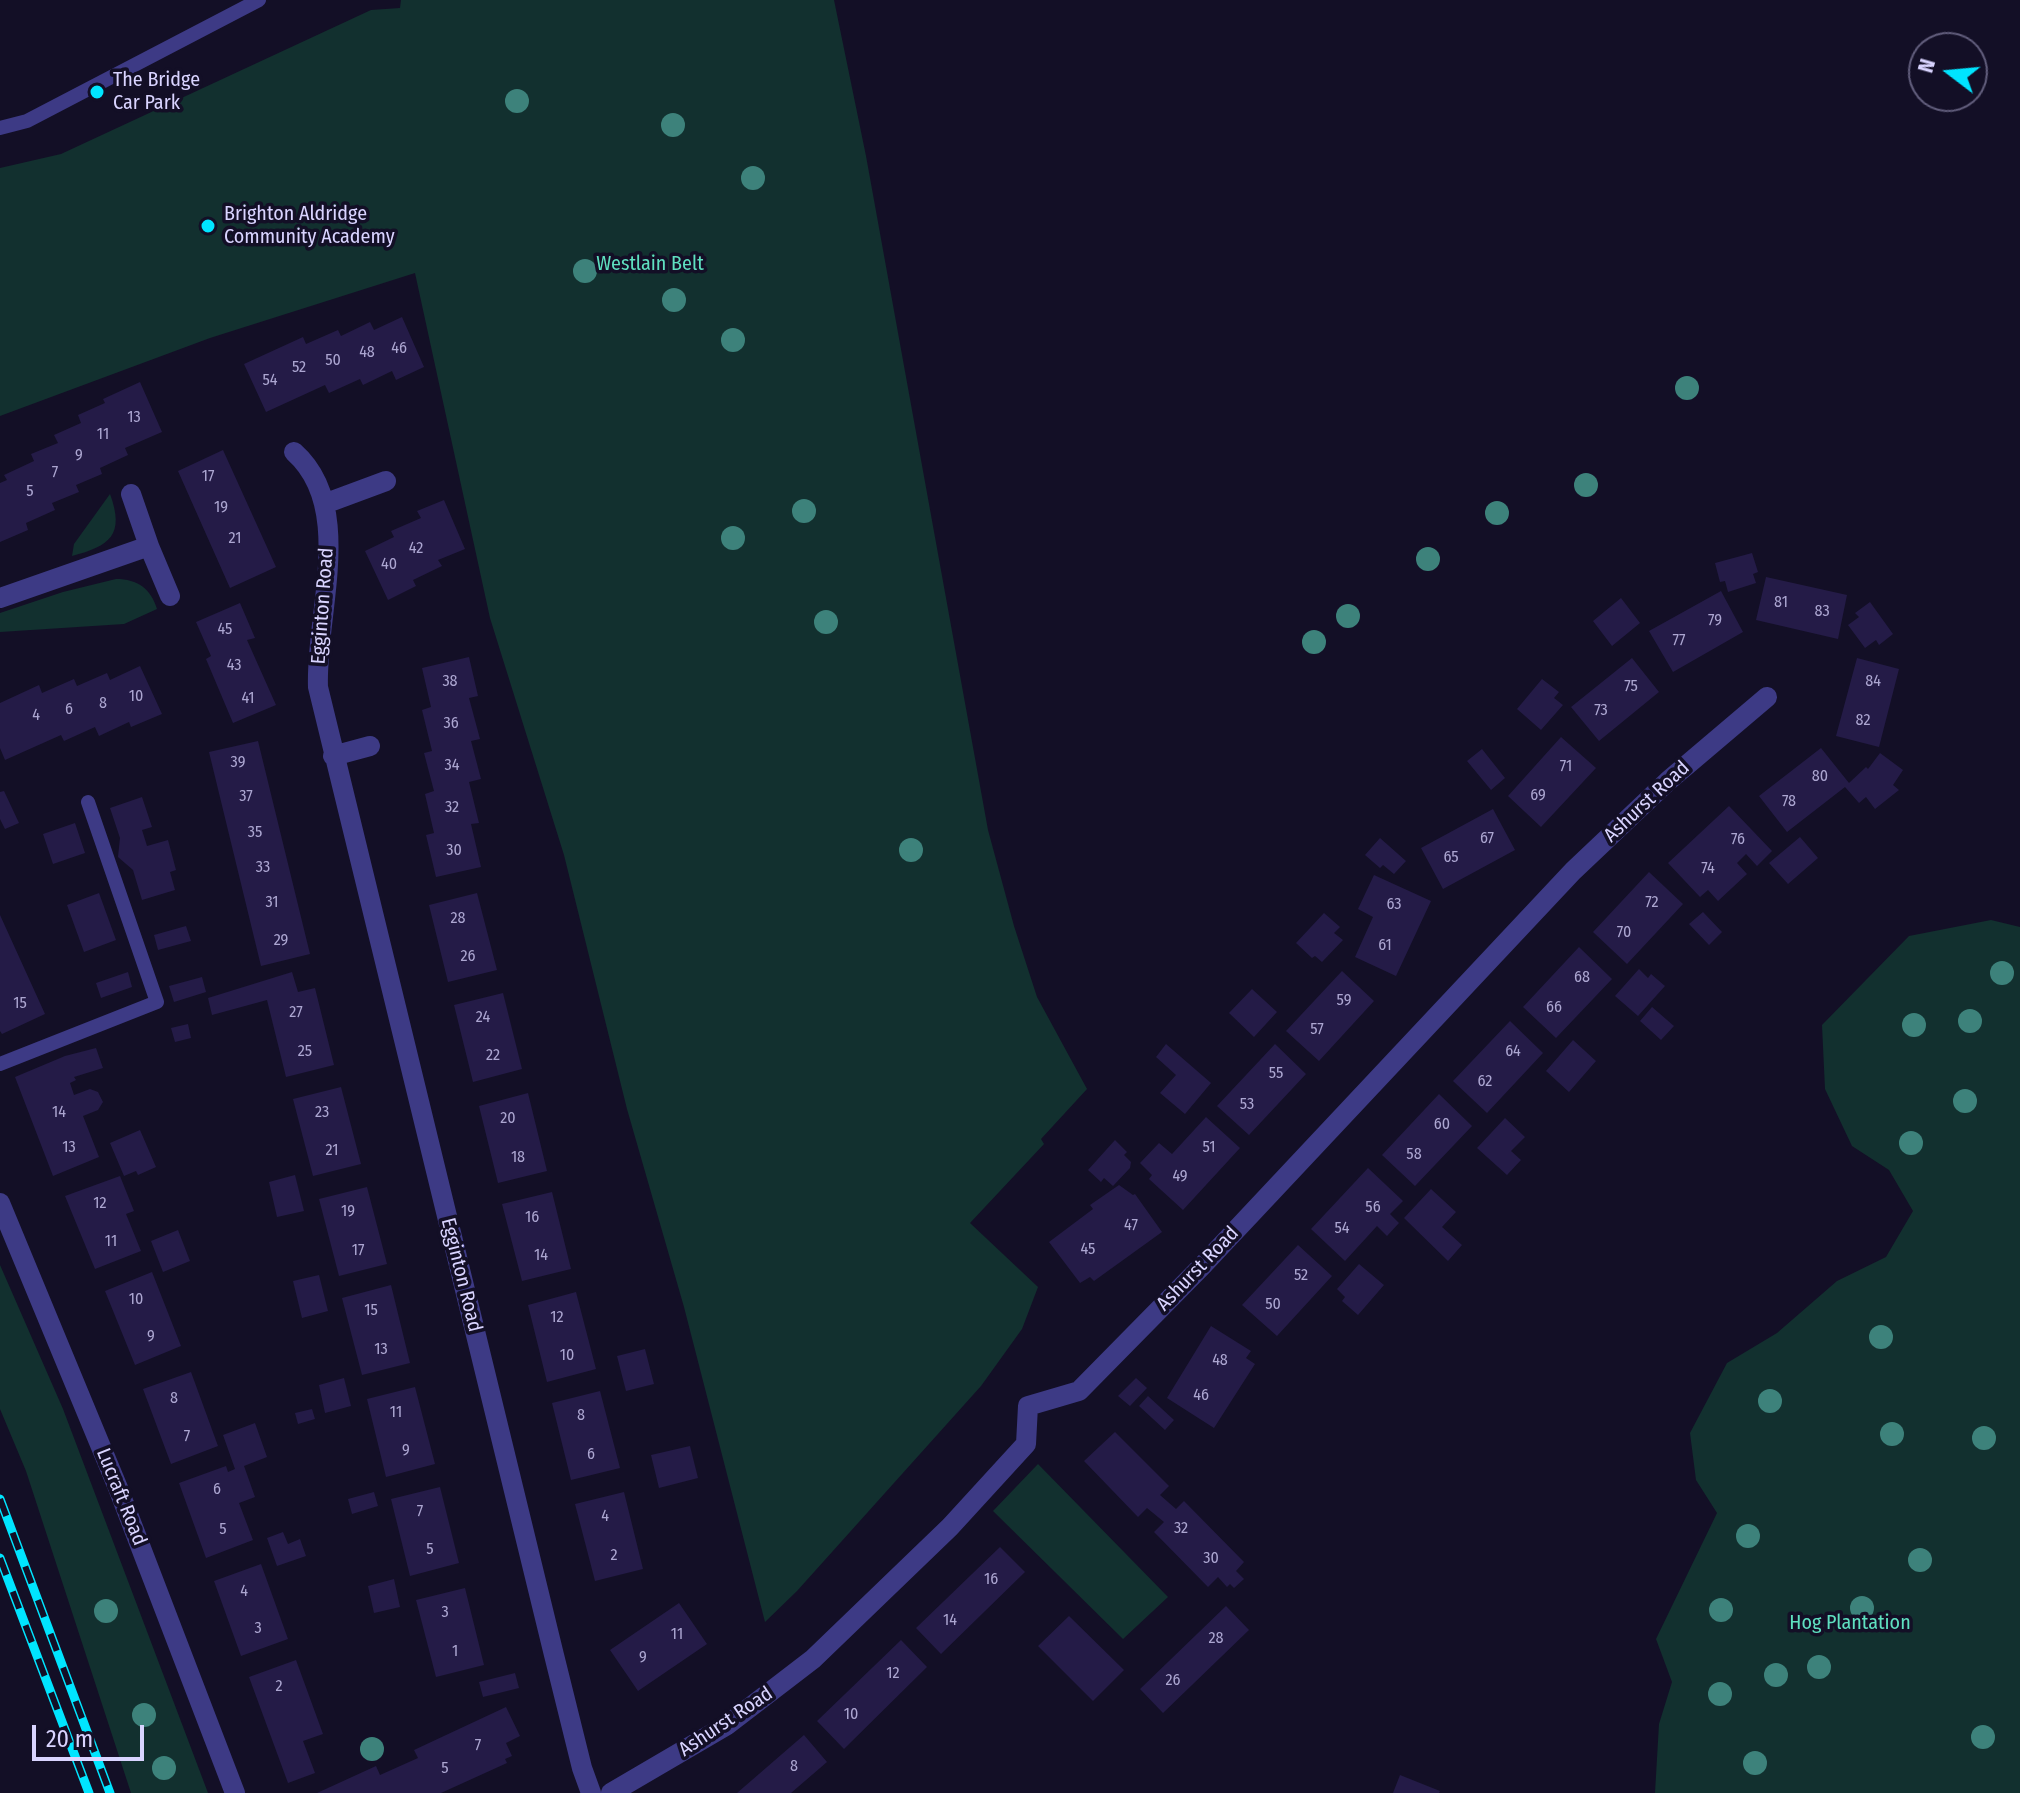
<!DOCTYPE html>
<html>
<head>
<meta charset="utf-8">
<style>
  body { margin:0 }
  #map { position:relative; width:2020px; height:1793px; overflow:hidden; background:#130f26; font-family:"Fira Sans Condensed",sans-serif }
  canvas { display:block }
  .north { position:absolute; left:1908px; top:32px; width:80px; height:80px; box-sizing:border-box; background:#130f26; border:2px solid #625e7d; border-radius:50%; rotate:286deg; font-size:22px; font-weight:700; line-height:32px; text-align:center; color:#d9d4ff }
  .north::after { content:''; display:block; margin:auto; width:28px; height:36px; background:#00e5ff; clip-path:polygon(50% 0,100% 100%,50% 72%,0 100%) }
  .scale { position:absolute; left:32px; top:1725px; width:112px; height:36px; box-sizing:border-box; border:4px solid #d9d4ff; border-top:0; padding-left:10px; font-size:24px; line-height:28px; white-space:nowrap; color:#d9d4ff; -webkit-text-stroke:6px #130f26; paint-order:stroke }
</style>
</head>
<body>
<div id="map">
<canvas width="2020" height="1793"></canvas>
<div class="north">N</div>
<div class="scale">20 m</div>
</div>
<script>
const c = document.querySelector('canvas').getContext('2d');
c.lineJoin = 'round';
function fill(path, color) { c.fillStyle = color; c.fill(path, 'evenodd'); }
function stroke(path, color, width, dash) { c.strokeStyle = color; c.lineWidth = width; c.lineCap = dash ? 'butt' : 'round'; c.setLineDash(dash || []); c.stroke(path); }
function write(font, color, halo, rows, align = 'center') {
  c.font = font + ' "Fira Sans Condensed",sans-serif'; c.lineWidth = 7; c.setLineDash([]); c.textBaseline = 'middle'; c.strokeStyle = halo; c.fillStyle = color; for (const [text, x, y, turn = 0] of rows) {
    c.save(); c.translate(x, y); c.rotate((+turn || 0) * Math.PI / 180); c.textAlign = isNaN(turn) ? turn : align; if (halo) c.strokeText(text, 0, 0); c.fillText(text, 0, 0); c.restore();
  }
}
const green = new Path2D(`
  M401,0H834L866,156L988,830L1014,926L1037,997L1087,1089L1041,1139L1044,1144L970,1223L1038,1287L1022,1329L981,1386L797,1591L765,1622L684,1307L627,1109L564,855L490,618L415,273L210,338L0,416V168L61,154L371,10L400,8Z
  M110,494C125,535 110,546 72,556L74,544Z
  M116,579C138,579 151,589 157,609L124,624L0,632V613L63,592Z
  M1991,920L2020,927V1793H1655L1659,1724L1672,1682L1656,1639L1717,1513L1696,1480L1690,1433L1727,1363L1777,1333L1837,1281L1886,1257L1913,1211L1889,1170L1852,1146L1825,1089L1822,1025L1909,936Z
  M0,1265L63,1409L208,1793H131L26,1471L0,1409Z
  M1038,1464L1168,1597L1123,1639L993,1511Z`);
const building = new Path2D(`
  M402,317L424,367L396,380L392,371L363,385L360,379L329,393L325,385L266,412L244,364L303,337L306,344L338,330L341,336L370,322L374,330Z
  M140,382L162,432L125,448L128,455L100,468L102,474L76,485L79,492L52,503L55,510L26,523L28,530L0,542V483L7,480L4,475L34,461L31,454L58,443L54,435L81,423L78,415L105,403L103,399Z
  M223,450L276,567L230,588L178,471Z
  M444,500L465,549L438,560L442,566L413,580L416,586L388,600L365,551L394,537L391,531L421,518L417,511Z
  M1752,553L1758,572L1753,574L1756,583L1728,592L1725,581L1720,582L1715,563Z
  M1766,577L1847,595L1838,639L1756,620Z
  M1721,591L1743,632L1673,672L1649,631Z
  M1621,598L1640,623L1612,646L1593,621Z
  M1870,602L1893,634L1879,645L1876,640L1865,648L1848,625L1859,617L1855,613Z
  M240,603L255,638L247,640L276,705L233,723L206,659L211,656L196,622Z
  M469,657L478,696L469,698L480,739L471,741L481,779L469,782L479,823L471,824L481,867L436,877L426,835L434,833L425,794L434,791L424,753L432,751L422,710L431,707L422,668Z
  M1632,658L1659,692L1599,741L1571,707Z
  M1857,658L1899,669L1879,747L1836,736Z
  M140,666L162,714L131,727L129,722L99,736L95,727L64,741L61,735L5,760L0,748V703L39,685L42,693L74,679L77,686L107,673L110,680Z
  M1542,679L1559,692L1554,698L1563,705L1541,730L1517,709Z
  M1561,737L1596,768L1541,827L1508,796Z
  M258,741L310,954L261,966L209,752Z
  M1821,748L1849,783L1866,767L1868,769L1880,753L1903,770L1893,785L1899,790L1875,809L1866,797L1859,803L1845,787L1787,832L1759,796Z
  M1482,749L1505,778L1491,790L1467,761Z
  M4,791L19,823L5,829L0,819V792Z
  M142,797L152,827L142,830L147,846L168,840L176,870L170,872L175,890L142,900L133,870L118,857L120,838L110,808Z
  M1729,806L1772,851L1757,866L1746,854L1737,863L1747,874L1718,901L1708,890L1700,897L1668,863Z
  M1493,809L1515,850L1443,889L1421,848Z
  M75,823L85,853L53,864L43,834Z
  M1800,837L1818,858L1788,884L1769,863Z
  M1380,838L1406,861L1394,874L1383,865L1380,868L1365,855Z
  M1649,872L1683,904L1627,964L1593,932Z
  M1374,875L1431,901L1396,976L1355,957L1373,917L1358,909Z
  M99,893L116,940L84,952L67,905Z
  M477,893L497,970L448,982L429,905Z
  M1703,912L1722,932L1709,945L1689,924Z
  M1324,913L1340,927L1334,933L1343,940L1322,962L1315,956L1312,958L1296,943Z
  M0,915L45,1014L2,1034L0,1031Z
  M186,926L191,941L158,950L154,935Z
  M1579,947L1612,979L1556,1038L1523,1007Z
  M1639,969L1648,978L1651,974L1665,986L1638,1016L1615,996Z
  M1342,971L1374,1001L1319,1061L1286,1031Z
  M128,972L132,987L101,998L96,983Z
  M292,972L298,992L315,988L334,1065L286,1077L267,1000L212,1015L208,998Z
  M202,977L206,992L174,1002L169,986Z
  M1252,989L1277,1012L1254,1037L1229,1013Z
  M503,993L522,1069L473,1082L454,1005Z
  M1652,1007L1674,1026L1661,1040L1640,1021Z
  M1510,1021L1543,1053L1487,1113L1453,1081Z
  M188,1024L191,1038L175,1042L171,1028Z
  M1573,1040L1596,1061L1569,1092L1546,1071Z
  M1166,1044L1211,1083L1185,1114L1160,1093L1176,1075L1156,1057Z
  M1275,1044L1306,1074L1249,1135L1217,1106Z
  M96,1048L103,1068L74,1077L76,1080L70,1083L74,1095L90,1089L98,1092L103,1102L98,1110L83,1116L99,1157L53,1176L15,1077L65,1056Z
  M341,1087L361,1164L313,1176L293,1099Z
  M528,1093L547,1171L498,1183L479,1106Z
  M1439,1094L1472,1126L1415,1186L1382,1155Z
  M1206,1117L1240,1148L1183,1210L1149,1179L1152,1175L1140,1163L1159,1143L1172,1154Z
  M1505,1118L1525,1137L1511,1151L1521,1160L1507,1175L1477,1148Z
  M140,1130L156,1167L138,1175L136,1171L124,1176L110,1143Z
  M1115,1140L1127,1152L1124,1155L1131,1162L1130,1168L1113,1186L1104,1178L1101,1182L1088,1170Z
  M1368,1168L1403,1201L1390,1214L1399,1223L1387,1236L1377,1226L1345,1261L1311,1229Z
  M295,1175L304,1211L277,1217L269,1182Z
  M120,1176L134,1211L126,1214L141,1251L95,1269L65,1196Z
  M1119,1185L1133,1195L1135,1194L1162,1232L1094,1281L1090,1277L1080,1283L1049,1242L1093,1209L1090,1205Z
  M367,1187L387,1264L339,1276L319,1199Z
  M1431,1189L1456,1212L1442,1227L1462,1245L1448,1261L1404,1218Z
  M552,1192L571,1269L522,1281L502,1204Z
  M178,1230L190,1261L163,1272L151,1241Z
  M1298,1245L1332,1276L1277,1336L1242,1305Z
  M1359,1264L1384,1285L1358,1315L1342,1301L1345,1297L1337,1289Z
  M152,1272L181,1346L135,1365L105,1291Z
  M319,1275L328,1311L302,1318L293,1281Z
  M391,1285L410,1363L362,1375L342,1298Z
  M576,1292L596,1369L547,1382L528,1305Z
  M1211,1326L1251,1351L1246,1358L1255,1364L1214,1428L1167,1398Z
  M645,1349L654,1384L626,1391L617,1356Z
  M191,1372L218,1446L171,1464L143,1389Z
  M344,1378L351,1406L325,1413L319,1385Z
  M1136,1378L1147,1388L1130,1406L1118,1396Z
  M415,1387L435,1464L386,1477L367,1399Z
  M600,1391L620,1468L571,1480L552,1403Z
  M1148,1396L1174,1420L1165,1430L1139,1406Z
  M312,1409L315,1419L298,1424L295,1413Z
  M255,1423L267,1457L244,1466L255,1497L239,1503L253,1540L206,1558L179,1483L226,1466L228,1472L235,1469L223,1435Z
  M1115,1432L1169,1486L1160,1495L1176,1509L1184,1501L1244,1562L1236,1571L1244,1579L1234,1588L1230,1584L1227,1587L1218,1577L1208,1587L1154,1532L1164,1522L1147,1508L1138,1517L1084,1461Z
  M690,1446L698,1478L659,1488L651,1455Z
  M440,1487L459,1563L410,1576L391,1499Z
  M374,1492L378,1506L352,1514L348,1499Z
  M624,1492L643,1569L595,1581L575,1504Z
  M283,1532L288,1544L300,1539L306,1556L277,1566L267,1538Z
  M1000,1547L1025,1572L941,1654L916,1628Z
  M261,1564L288,1639L241,1656L214,1581Z
  M394,1579L400,1607L374,1613L368,1586Z
  M465,1588L484,1665L436,1677L416,1600Z
  M679,1603L707,1644L638,1691L610,1650Z
  M1226,1606L1249,1630L1163,1713L1140,1689Z
  M1069,1616L1124,1670L1093,1701L1038,1646Z
  M901,1640L927,1667L844,1749L817,1721Z
  M296,1660L323,1734L303,1741L315,1773L288,1783L249,1677Z
  M515,1673L519,1688L483,1697L479,1682Z
  M506,1707L520,1736L506,1743L512,1756L505,1759L507,1763L441,1793H317L376,1766L380,1775L418,1758L414,1750Z
  M804,1735L827,1762L791,1793H737Z
  M1400,1775L1440,1791L1439,1793H1393Z`);
const service = new Path2D(`
  M0,128L27,121L259,0
  M0,1064L157,1002L88,802`);
const minor = new Path2D(`
  M294,452C356,507 315,614 318,687L554,1655L582,1768L591,1793
  M324,504L386,481
  M149,546L170,596
  M0,598L149,546L131,494
  M333,756L370,746
  M0,1203L118,1488L235,1793
  M611,1793L727,1725L813,1659L950,1527L1026,1444L1028,1406L1079,1391L1204,1264L1573,871L1668,781L1767,697`);
const rail = new Path2D(`
  M0,1499L110,1793
  M0,1558L89,1793`);
const trees = [
  [517,101],
  [673,125],
  [753,178],
  [585,271],
  [674,300],
  [733,340],
  [1687,388],
  [1586,485],
  [804,511],
  [1497,513],
  [733,538],
  [1428,559],
  [1348,616],
  [826,622],
  [1314,642],
  [911,850],
  [2002,973],
  [1970,1021],
  [1914,1025],
  [1965,1101],
  [1911,1143],
  [1881,1337],
  [1770,1401],
  [1892,1434],
  [1984,1438],
  [1748,1536],
  [1920,1560],
  [1862,1608],
  [1721,1610],
  [106,1611],
  [1819,1667],
  [1776,1675],
  [1720,1694],
  [144,1715],
  [1983,1737],
  [372,1749],
  [1755,1763],
  [164,1768]
];
const markers = [
  [97,92,8,"#00e5ff"],
  [208,226,8,"#00e5ff"]
];
const numberNames = [
  ["46",399,349],
  ["48",367,353],
  ["50",333,361],
  ["52",299,368],
  ["54",270,381],
  ["13",134,418],
  ["11",103,435],
  ["9",79,456],
  ["7",55,473],
  ["17",208,477],
  ["5",30,492],
  ["19",221,508],
  ["21",235,539],
  ["42",416,549],
  ["40",389,565],
  ["81",1781,603],
  ["83",1822,612],
  ["79",1715,621],
  ["45",225,630],
  ["77",1679,641],
  ["43",234,666],
  ["38",450,682],
  ["84",1873,682],
  ["75",1631,687],
  ["10",136,697],
  ["41",248,699],
  ["8",103,704],
  ["6",69,710],
  ["73",1601,711],
  ["4",36,716],
  ["82",1863,721],
  ["36",451,724],
  ["39",238,763],
  ["34",452,766],
  ["71",1566,767],
  ["80",1820,777],
  ["69",1538,796],
  ["37",246,797],
  ["78",1789,802],
  ["32",452,808],
  ["35",255,833],
  ["67",1487,839],
  ["76",1738,840],
  ["30",454,851],
  ["65",1451,858],
  ["33",263,868],
  ["74",1708,869],
  ["31",272,903],
  ["72",1652,903],
  ["63",1394,905],
  ["28",458,919],
  ["70",1624,933],
  ["29",281,941],
  ["61",1385,946],
  ["26",468,957],
  ["68",1582,978],
  ["59",1344,1001],
  ["15",20,1004],
  ["66",1554,1008],
  ["27",296,1013],
  ["24",483,1018],
  ["57",1317,1030],
  ["25",305,1052],
  ["64",1513,1052],
  ["22",493,1056],
  ["55",1276,1074],
  ["62",1485,1082],
  ["53",1247,1105],
  ["14",59,1113],
  ["23",322,1113],
  ["20",508,1119],
  ["60",1442,1125],
  ["13",69,1148],
  ["51",1209,1148],
  ["21",332,1151],
  ["58",1414,1155],
  ["18",518,1158],
  ["49",1180,1177],
  ["12",100,1204],
  ["56",1373,1208],
  ["19",348,1212],
  ["16",532,1218],
  ["47",1131,1226],
  ["54",1342,1229],
  ["11",111,1242],
  ["45",1088,1250],
  ["17",358,1251],
  ["14",541,1256],
  ["52",1301,1276],
  ["10",136,1300],
  ["50",1273,1305],
  ["15",371,1311],
  ["12",557,1318],
  ["9",151,1337],
  ["13",381,1350],
  ["10",567,1356],
  ["48",1220,1361],
  ["46",1201,1396],
  ["8",174,1399],
  ["11",396,1413],
  ["8",581,1416],
  ["7",187,1437],
  ["9",406,1451],
  ["6",591,1455],
  ["6",217,1490],
  ["7",420,1512],
  ["4",605,1517],
  ["32",1181,1529],
  ["5",223,1530],
  ["5",430,1550],
  ["2",614,1556],
  ["30",1211,1559],
  ["16",991,1580],
  ["4",244,1592],
  ["3",445,1613],
  ["14",950,1621],
  ["3",258,1629],
  ["11",677,1635],
  ["28",1216,1639],
  ["1",455,1652],
  ["9",643,1658],
  ["12",893,1674],
  ["26",1173,1681],
  ["2",279,1687],
  ["10",851,1715],
  ["7",478,1746],
  ["8",794,1767],
  ["5",445,1769]
];
const poiNames = [
  ["The Bridge",113,80],
  ["Car Park",113,103],
  ["Brighton Aldridge",224,214],
  ["Community Academy",224,237]
];
const parkNames = [
  ["Westlain Belt",650,264],
  ["Hog Plantation",1850,1623]
];
const streetNames = [
  ["Egginton Road",323,606,-86],
  ["Ashurst Road",1647,802,-43],
  ["Ashurst Road",1198,1269,-46],
  ["Egginton Road",461,1275,76],
  ["Lucraft Road",121,1497,68],
  ["Ashurst Road",726,1722,-34]
];
fill(green, '#12302f');
fill(building, '#241b47');
stroke(service, '#3d3a85', 14);
stroke(minor, '#3d3a85', 20);
stroke(rail, '#00e5ff', 9);
stroke(rail, '#130f26', 6, [18]);
c.fillStyle = '#3d827b';
for (const [x, y] of trees) { c.beginPath(); c.arc(x, y, 12, 0, 2 * Math.PI); c.fill(); }
for (const [x, y, r, color] of markers) { const dot = new Path2D(); dot.arc(x, y, r, 0, 2 * Math.PI); c.fillStyle = color; c.fill(dot); stroke(dot, '#130f26', 3); }
write('16px', '#aca6d1', null, numberNames);
write('20px', '#d9d4ff', '#130f26', poiNames, 'left');
write('20px', '#5fe0c0', '#130f26', parkNames);
write('20px', '#d9d4ff', '#130f26', streetNames);
</script>
</body>
</html>
